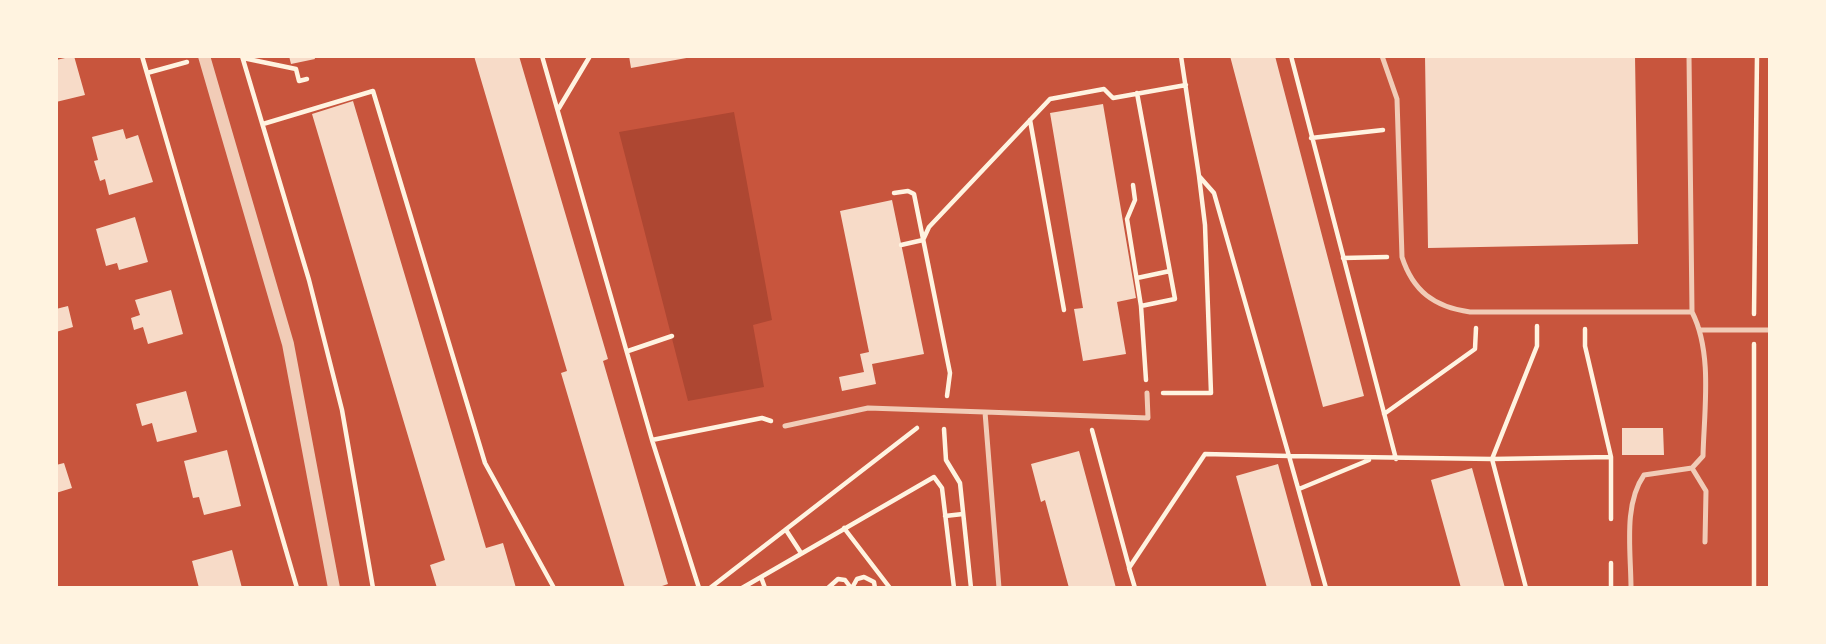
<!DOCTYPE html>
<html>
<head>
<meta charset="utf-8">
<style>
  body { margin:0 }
  #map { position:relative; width:1826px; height:644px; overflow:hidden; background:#c8553d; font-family:Rubik,sans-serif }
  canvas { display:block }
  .frame { position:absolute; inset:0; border:58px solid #fff3e0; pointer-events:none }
</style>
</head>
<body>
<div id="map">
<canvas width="1826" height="644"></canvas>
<div class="frame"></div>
</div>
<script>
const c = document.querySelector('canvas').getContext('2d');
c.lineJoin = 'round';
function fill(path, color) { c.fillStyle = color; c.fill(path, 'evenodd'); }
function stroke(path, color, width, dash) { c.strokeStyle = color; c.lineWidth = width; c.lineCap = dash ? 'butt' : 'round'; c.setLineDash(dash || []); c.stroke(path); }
const green = new Path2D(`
  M734,112L772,320L753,325L764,387L688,401L619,132Z`);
const building = new Path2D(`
  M74,56L85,95L56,102V60Z
  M289,56H314L315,59L291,64Z
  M474,56H519L608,359L603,361L668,584L656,588H625L561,373L567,371Z
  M629,56H692V57L631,68Z
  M1230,56H1275L1364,396L1323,407Z
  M1425,56H1635L1638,244L1428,248Z
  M353,101L486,548L503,543L516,588H437L430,565L445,560L312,114Z
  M1103,104L1136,298L1117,302L1126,354L1083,361L1074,309L1083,308L1050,113Z
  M123,129L126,139L138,135L153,182L109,195L105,179L100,181L94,161L98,160L92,137Z
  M892,200L924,354L872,364L876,384L842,391L839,377L864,372L860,354L869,352L840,211Z
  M135,217L148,262L119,270L117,263L106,266L96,229Z
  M171,290L183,334L148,344L143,327L134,330L131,318L140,315L135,300Z
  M68,306L73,327L56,332V309Z
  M186,391L197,432L157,442L152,423L142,426L136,404Z
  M1622,428H1663L1664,455H1622Z
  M227,450L241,506L204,515L199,497L193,498L184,461Z
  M1079,451L1116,588H1069L1045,500L1041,502L1031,464Z
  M64,463L72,488L56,493V465Z
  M1278,464L1312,588H1267L1236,476Z
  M1472,468L1505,588H1461L1431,480Z
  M232,550L242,588H199L192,561Z`);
const path = new Path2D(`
  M142,56L297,588
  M242,56L309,280L342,410L373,588
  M542,56L652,440L699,588
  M1181,56L1199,176L1214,193L1289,456L1492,459L1611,457L1585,346V329
  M1291,56L1396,459
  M243,58L296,69L299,81L307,79
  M147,73L187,62
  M1137,93L1175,299L1141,306
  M559,108L590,56
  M1030,120L1064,310
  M263,124L373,91L485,463L554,588
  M1311,138L1383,130
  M1133,185L1135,200L1127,219L1141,306L1146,380
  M894,193L908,191L914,194L950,373L947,396
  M901,245L923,240L929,227L1050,99L1104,89L1113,98L1186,85
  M1343,258L1387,257
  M1137,278L1170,271
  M1754,314L1757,56
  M1754,344V588
  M628,351L672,336
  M1163,393H1211L1205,225L1199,176
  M1384,414L1475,349L1476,328
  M944,429L946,460L960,483L971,588
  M1092,430L1129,567
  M652,440L762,418L771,421
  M1299,489L1369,460
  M945,516L963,514
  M1611,519V457
  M844,528L890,588
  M786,530L801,553
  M761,577L765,588
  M710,588L917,428
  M742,588L934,477L942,488L954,588
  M828,588L838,579L845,580L851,588
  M852,588L857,579L864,577L874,582L875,588
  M1135,588L1129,568L1205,454L1289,456L1326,588
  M1526,588L1492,459L1537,346V326
  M1611,588V563`);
const service = new Path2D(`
  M1382,56L1397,99L1402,257C1413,291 1434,307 1470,312H1692
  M1701,330H1770
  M785,426L868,408L985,412
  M1692,468L1706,491L1705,542
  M999,588L985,412L1148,418L1147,393
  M1631,588C1631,552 1623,505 1644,475L1692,468L1703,456C1704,411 1713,353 1692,312L1689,56`);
const tertiary = new Path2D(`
  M204,56L288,344L334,588`);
fill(green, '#ae4732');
fill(building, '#f7dbc8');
stroke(path, '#fff3e0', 4.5);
stroke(service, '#f1ccb7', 5);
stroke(tertiary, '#f1ccb7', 12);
</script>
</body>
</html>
